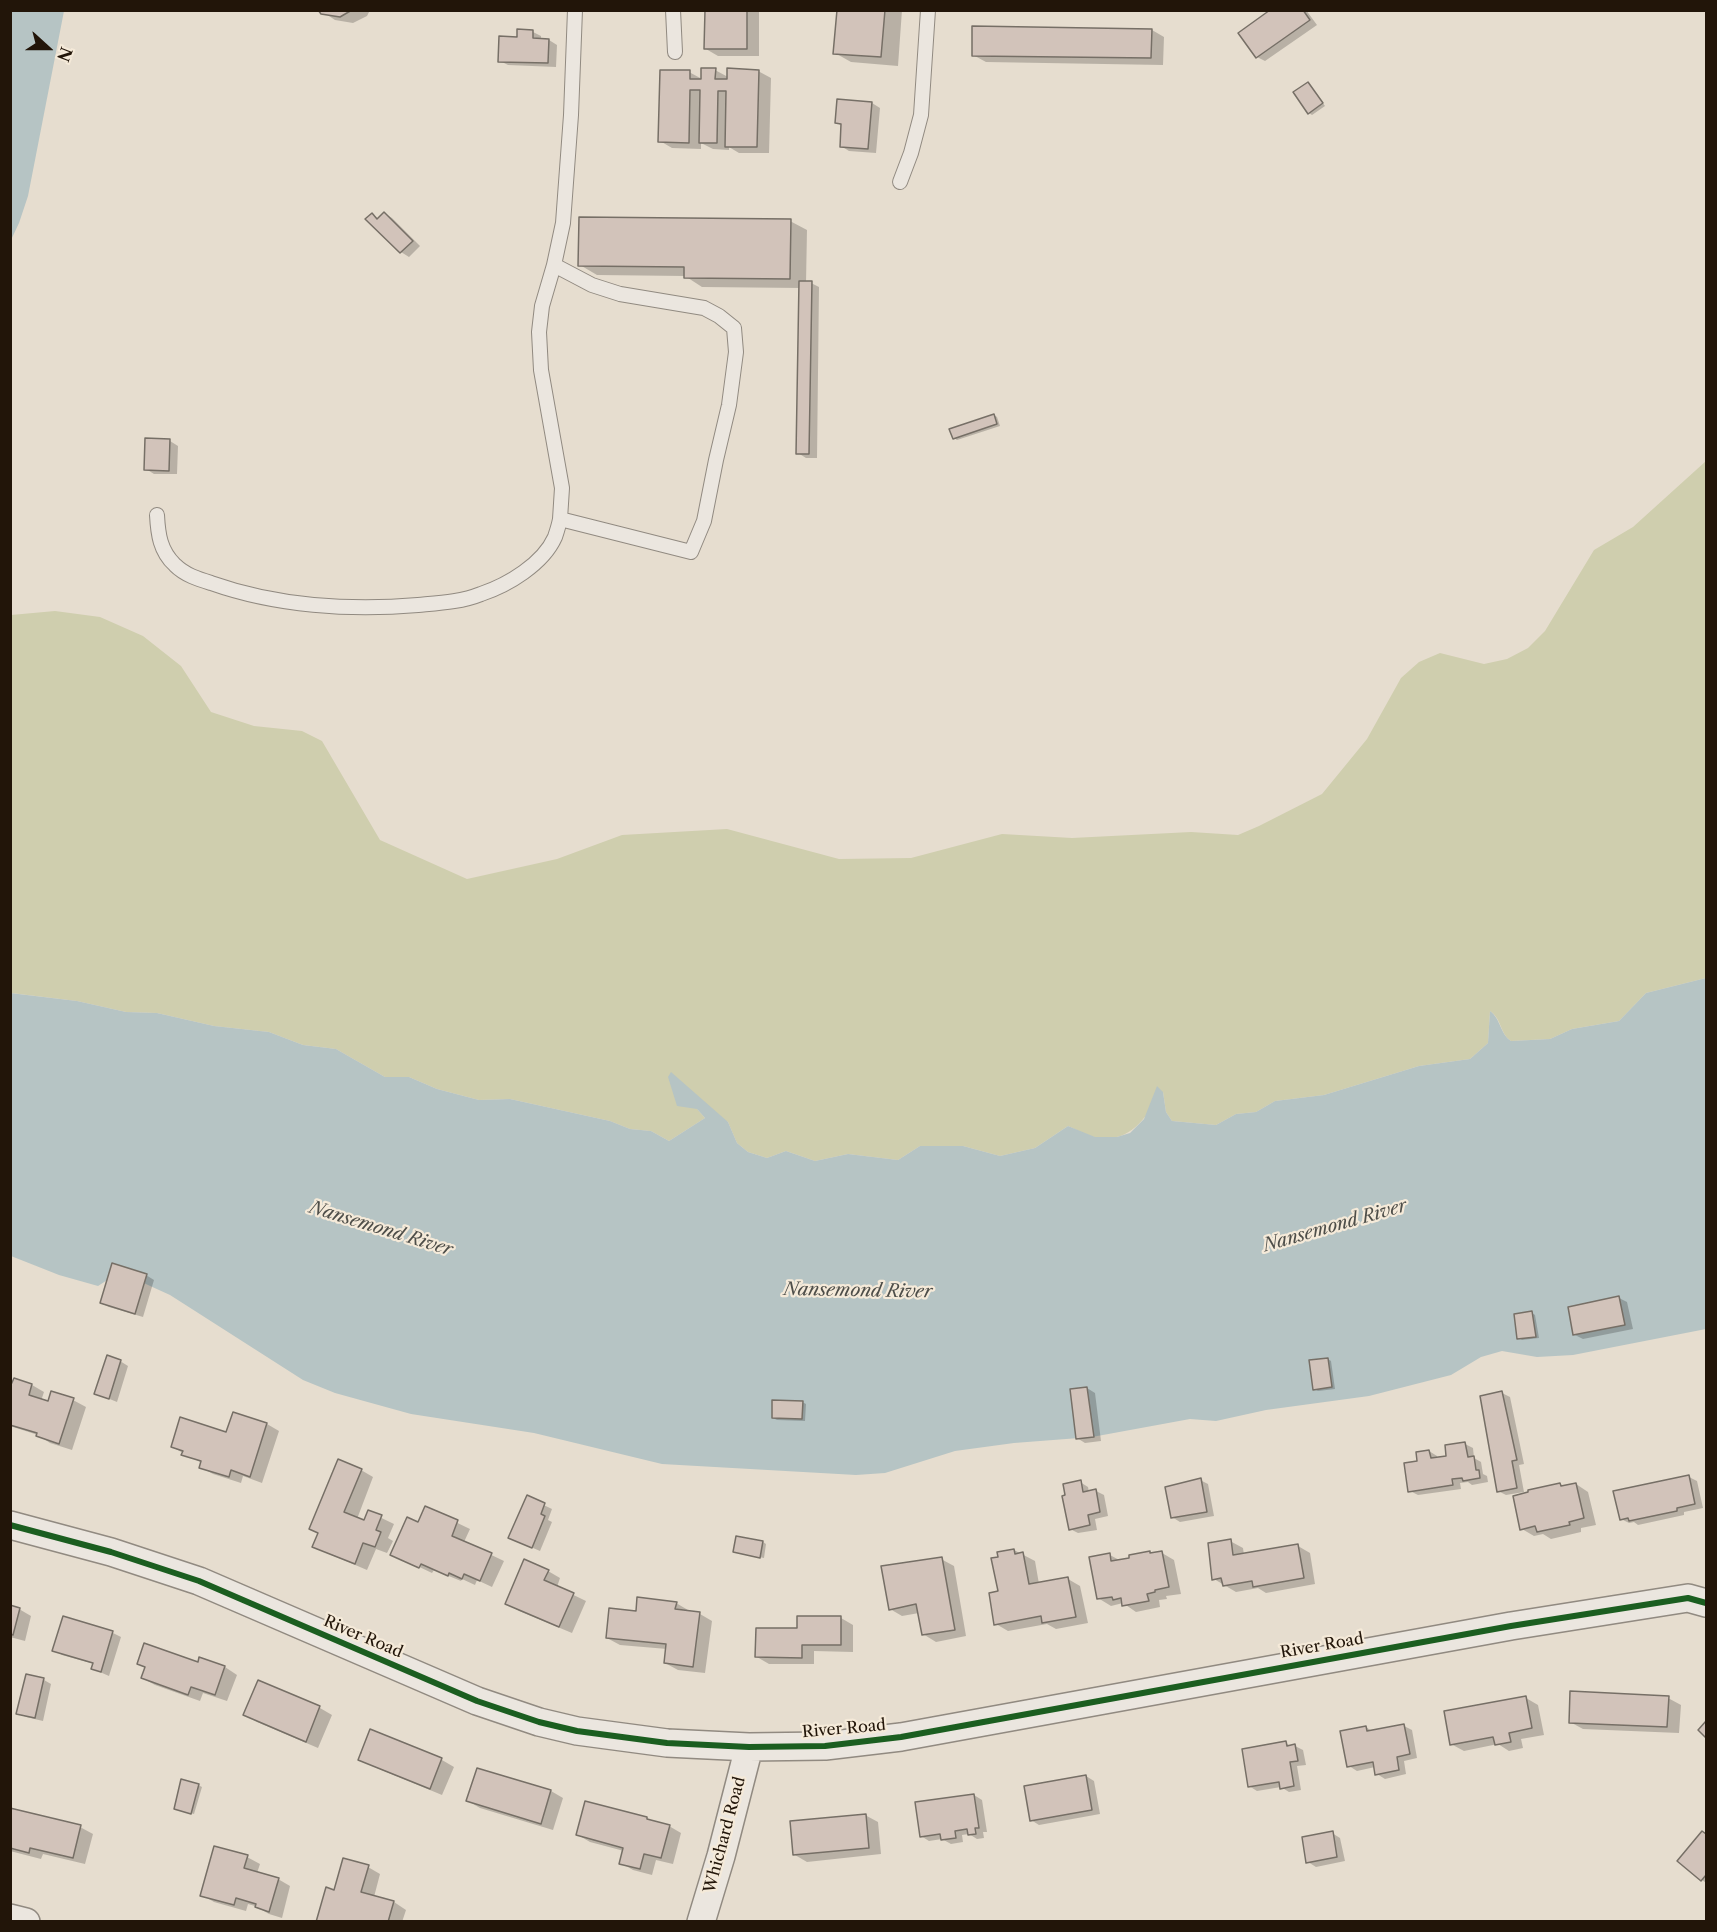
<!DOCTYPE html>
<html>
<head>
<meta charset="utf-8">
<style>
  body { margin:0 }
  #map { position:relative; width:1717px; height:1932px; overflow:hidden; background:#e6ddcf; font-family:"Libre Caslon Text",serif }
  canvas { display:block }
  .frame { position:absolute; inset:0; border:12px solid #221509; pointer-events:none }
  .north { position:absolute; left:18px; top:18px; width:60px; height:60px; -webkit-text-stroke:4px #f5ead9; paint-order:stroke; rotate:111deg; font-size:16px; font-weight:700; line-height:24px; text-align:center; color:#221509 }
  .north::after { content:''; display:block; margin:auto; width:21px; height:27px; background:#221509; clip-path:polygon(50% 0,100% 100%,50% 72%,0 100%) }
</style>
</head>
<body>
<div id="map">
<canvas width="1717" height="1932"></canvas>
<div class="frame"></div>
<div class="north">N</div>
</div>
<script>
const c = document.querySelector('canvas').getContext('2d');
c.lineJoin = 'round';
function fill(path, color) { c.fillStyle = color; c.fill(path, 'evenodd'); }
function stroke(path, color, width, dash) { c.strokeStyle = color; c.lineWidth = width; c.lineCap = dash ? 'butt' : 'round'; c.setLineDash(dash || []); c.stroke(path); }
function write(font, color, halo, rows, align = 'center') {
  c.font = font + ' "Libre Caslon Text",serif'; c.lineWidth = 4.5; c.setLineDash([]); c.textBaseline = 'middle'; c.strokeStyle = halo; c.fillStyle = color; for (const [text, x, y, turn = 0] of rows) {
    c.save(); c.translate(x, y); c.rotate((+turn || 0) * Math.PI / 180); c.textAlign = isNaN(turn) ? turn : align; if (halo) c.strokeText(text, 0, 0); c.fillText(text, 0, 0); c.restore();
  }
}
const green = new Path2D(`
  M1706,461V978L1646,993L1619,1021L1572,1029L1550,1039L1511,1041C1500,1034 1502,1019 1490,1011L1488,1043L1470,1059L1419,1066L1324,1095L1275,1101L1256,1112L1236,1114L1216,1125L1172,1121L1166,1112L1163,1092C1145,1117 1131,1145 1094,1137C1085,1135 1076,1129 1068,1126L1035,1148L1000,1156L963,1146H920L898,1160L848,1154L815,1161L786,1151L767,1158L748,1152L737,1143L728,1122L697,1109L705,1118L669,1141L651,1131L630,1129L610,1121L510,1099L479,1100L437,1089L409,1077H385L336,1049L303,1045L269,1032L214,1026L157,1013L126,1012L77,1001L11,993V615L55,611L100,617L143,636L181,666L211,712L254,726L302,731L322,741L380,840L467,879L557,859L622,835L727,829L839,859L911,858L1002,834L1072,838L1191,832L1238,835L1259,826L1322,794L1367,739L1401,678L1419,662L1440,653L1484,664L1507,659L1528,648L1545,631L1594,550L1633,527Z`);
const water = new Path2D(`
  M11,10L64,11L28,196L19,223L11,240Z
  M1706,978V1329L1573,1355L1537,1357L1502,1351L1481,1357L1451,1375L1369,1396L1266,1410L1216,1421L1190,1419L1092,1437L1014,1443L955,1451L885,1473L856,1475L662,1464L534,1433L411,1414L335,1393L303,1380L170,1295L126,1275H115L98,1286L59,1275L11,1256L10,993L77,1001L126,1012L157,1013L214,1026L269,1032L303,1045L336,1049L385,1077H409L437,1089L479,1100L510,1099L610,1121L630,1129L651,1131L669,1141L705,1118L697,1109L677,1106L668,1077L671,1072L728,1122L737,1143L748,1152L767,1158L786,1151L815,1161L848,1154L898,1160L920,1146H963L1000,1156L1035,1148L1068,1126L1095,1137H1117L1130,1133L1144,1119L1157,1086L1163,1092L1166,1112L1172,1121L1216,1125L1236,1114L1256,1112L1275,1101L1324,1095L1419,1066L1470,1059L1488,1043L1490,1011C1501,1019 1500,1034 1511,1041L1550,1039L1572,1029L1619,1021L1646,993Z`);
const shadow = new Path2D(`
  M320,10H370L367,16L353,23L335,20Z
  M706,10H756L759,12V56H718L706,49Z
  M838,10H902L898,66L851,62L835,53Z
  M1272,10H1306L1317,25L1265,61L1257,57Z
  M1152,30L1164,37L1163,65L986,62L973,55Z
  M533,32L541,36V40H549L557,45L556,67L508,65L500,61Z
  M715,70L728,77L758,71L771,78L769,153H739L729,147V150L713,149L701,143V149L672,148L660,141L689,72L702,79Z
  M1308,84L1311,86L1325,106L1312,115L1309,113Z
  M872,103L880,108L876,153L849,151L841,146L842,126L836,122Z
  M384,213L392,218L420,246L409,257L401,252L372,215L379,219Z
  M790,221L807,230L806,283H811L819,287L817,458H806L798,453L801,288L702,287L685,276L597,275L580,265Z
  M994,415L997,417L1000,426L957,440L954,438Z
  M170,441L178,446L177,474H154L146,469Z
  M146,1275L154,1280L143,1317L109,1307L101,1303Z
  M1619,1298L1627,1302L1633,1329L1583,1339L1575,1335Z
  M1532,1313L1535,1315L1539,1338L1522,1340L1519,1338Z
  M1328,1359L1331,1361L1335,1389L1318,1391L1314,1389Z
  M120,1361L128,1366L117,1402L95,1393Z
  M15,1380L32,1385L44,1392L41,1401L49,1403L73,1400L86,1407L72,1450L50,1443L38,1435L10,1426V1392Z
  M1087,1388L1095,1393L1101,1441L1085,1443L1077,1438Z
  M1502,1393L1510,1397L1524,1464L1519,1465L1524,1492L1506,1495L1498,1491Z
  M802,1402L806,1404L805,1421L777,1420L773,1418Z
  M234,1414L267,1424L279,1431L262,1483L243,1476L241,1483L213,1474L200,1467L202,1463L172,1447L227,1434Z
  M1465,1444L1473,1448L1474,1458L1481,1462L1483,1474L1487,1476L1488,1482L1472,1485L1468,1482L1460,1483L1461,1489L1418,1495L1410,1491L1419,1462L1429,1451L1437,1456V1459L1448,1457Z
  M361,1470L373,1477L357,1519L365,1522L369,1512L394,1524L388,1538L393,1541L387,1553L376,1549L367,1570L327,1553L314,1546Z
  M1689,1477L1697,1481L1703,1508L1684,1512V1515L1638,1525L1634,1522L1629,1523L1621,1519Z
  M1200,1480L1208,1484L1214,1516L1180,1522L1172,1517Z
  M1080,1482L1088,1487L1089,1492L1096,1491L1104,1495L1108,1516L1095,1519L1097,1530L1078,1533L1070,1529L1067,1496Z
  M1560,1484L1565,1487L1576,1484L1588,1492L1596,1525L1581,1528V1532L1551,1539L1543,1534L1534,1536L1522,1529Z
  M527,1497L552,1509L548,1520L552,1522L540,1551L510,1538Z
  M426,1508L470,1529L464,1542L504,1561L492,1587L477,1580L475,1585L462,1579L461,1581L434,1570L432,1573L392,1554L419,1524Z
  M1230,1541L1243,1548L1244,1555L1298,1546L1310,1553L1315,1584L1266,1593L1258,1588L1236,1592L1214,1579Z
  M763,1542L766,1544L764,1558L734,1552Z
  M1014,1550L1035,1561L1039,1584L1068,1579L1080,1586L1088,1623L1056,1629L1047,1624L1008,1631L996,1624L999,1593V1558Z
  M1149,1552L1153,1554L1162,1553L1174,1560L1181,1594L1166,1596L1167,1599L1159,1600L1160,1607L1136,1612L1123,1603L1111,1606L1098,1598L1110,1555L1121,1561Z
  M941,1559L954,1566L966,1636L936,1642L923,1634L919,1613L902,1616L890,1609Z
  M548,1571L560,1578L557,1587L586,1601L572,1633L519,1611L507,1604Z
  M676,1603L688,1610V1612L700,1614L712,1621L705,1673L678,1670L665,1663L667,1649L620,1645L607,1638L637,1613Z
  M10,1607L19,1609L31,1616L25,1641L10,1637Z
  M64,1618L113,1633L121,1637L109,1676L93,1669L94,1664L62,1655L54,1650Z
  M841,1618L853,1625V1652L814,1651V1664H769L757,1657L799,1630Z
  M200,1659L225,1667L237,1675L227,1701L203,1693L200,1701L155,1685L142,1678L146,1668L138,1663L199,1664Z
  M44,1680L51,1684L43,1721L26,1717L18,1713Z
  M259,1682L320,1708L332,1715L318,1748L257,1722L245,1714Z
  M1526,1698L1538,1705L1544,1735L1521,1739L1523,1748L1509,1751L1498,1744L1464,1751L1451,1744Z
  M1668,1698L1681,1705L1679,1733L1583,1729L1570,1722Z
  M1404,1726L1412,1730L1417,1758L1404,1761L1406,1774L1385,1779L1377,1774L1375,1767L1357,1771L1349,1766L1366,1727L1373,1732Z
  M371,1731L442,1760L454,1767L442,1795L372,1766L360,1759Z
  M1285,1743L1291,1746H1295L1303,1750L1306,1765L1297,1766L1301,1790L1289,1792L1281,1787L1257,1791L1249,1786Z
  M1086,1776L1094,1781L1100,1814L1039,1825L1031,1820Z
  M198,1785L202,1787L194,1814L176,1809Z
  M551,1791L563,1798L553,1830L480,1808L468,1801Z
  M974,1795L982,1800L987,1832H983L984,1838L977,1839L969,1834L962,1835L963,1842L951,1844L942,1839L929,1841L921,1836Z
  M10,1810L80,1827L93,1834L85,1864L43,1854L41,1859L10,1851Z
  M865,1815L878,1822L881,1854L807,1862L795,1855Z
  M646,1818L654,1822L669,1826L681,1833L673,1864L656,1860L652,1875L633,1870L621,1863L624,1851L590,1842L578,1835Z
  M1332,1833L1340,1838L1345,1861L1316,1867L1308,1862Z
  M1703,1833L1706,1835V1883L1679,1861Z
  M247,1857L260,1864L257,1873L278,1879L290,1886L282,1918L269,1914L255,1906L248,1904L246,1911L214,1902L202,1895Z
  M368,1867L380,1874L374,1897L394,1902L406,1910L402,1922H318L335,1892Z`);
const building = new Path2D(`
  M318,10H352L340,17L321,14Z
  M705,10H747V49H704Z
  M837,10H885L881,57L833,54Z
  M1270,10H1303L1310,20L1256,58L1238,33Z
  M972,26L1152,29L1151,58L972,56Z
  M517,29L533,30V38L549,39L548,63L498,62L499,36L517,37Z
  M701,68H716L715,79H727V68L759,70L757,147H725L726,91H718L717,143H699L700,90H690L689,143L658,142L660,70H690V79H701Z
  M1308,82L1323,103L1308,114L1293,92Z
  M837,99L872,102L868,149L840,147L841,124L835,123Z
  M384,212L413,241L400,253L365,219L372,213L377,219Z
  M579,217L791,219L790,279L684,278V267L578,266Z
  M799,281H812L809,454H796Z
  M994,414L997,424L953,439L949,429Z
  M145,438L170,439L169,471L144,470Z
  M112,1263L147,1274L135,1314L100,1303Z
  M1619,1296L1625,1325L1573,1335L1568,1307Z
  M1532,1311L1536,1337L1517,1339L1514,1314Z
  M107,1355L121,1360L109,1399L94,1394Z
  M1328,1358L1332,1387L1313,1390L1309,1360Z
  M14,1378L32,1384L29,1395L48,1401L51,1391L74,1398L59,1444L36,1436L37,1433L10,1425V1387Z
  M1087,1387L1094,1437L1076,1439L1070,1389Z
  M1502,1391L1517,1460L1512,1461L1517,1488L1497,1492L1480,1396Z
  M772,1400L803,1401L802,1419L772,1418Z
  M233,1412L267,1423L250,1477L231,1470L229,1477L199,1468L201,1461L181,1455L183,1451L171,1447L180,1417L226,1432Z
  M1465,1442L1468,1457L1474,1456L1476,1470H1479L1480,1478L1463,1481L1462,1478L1452,1479L1453,1485L1408,1492L1404,1463L1417,1461L1416,1452L1429,1450L1431,1458L1446,1456L1445,1445Z
  M338,1459L362,1469L344,1512L364,1520L368,1510L382,1515L376,1530L381,1532L375,1547L363,1543L355,1564L312,1547L318,1533L309,1529Z
  M1689,1475L1695,1504L1677,1508V1511L1629,1521L1628,1518L1620,1520L1613,1491Z
  M1201,1478L1207,1512L1171,1518L1165,1487Z
  M1081,1480L1083,1492L1096,1489L1100,1512L1088,1515L1090,1525L1069,1530L1062,1496L1065,1495L1063,1484Z
  M1560,1483L1561,1486L1576,1483L1584,1518L1569,1522L1570,1525L1537,1532L1535,1526L1520,1530L1513,1496L1528,1492V1490Z
  M527,1495L545,1503L541,1514L545,1516L532,1548L508,1538Z
  M425,1506L458,1520L452,1536L492,1553L480,1581L464,1574L462,1579L449,1573L448,1576L421,1564L419,1568L390,1555L407,1517L418,1522Z
  M736,1536L763,1541L760,1558L733,1552Z
  M1231,1539L1233,1555L1298,1544L1304,1578L1253,1587L1252,1581L1223,1586L1221,1578L1212,1580L1208,1543Z
  M1014,1549L1015,1554L1023,1552L1029,1584L1068,1577L1076,1617L1042,1623L1041,1616L994,1625L989,1593L998,1591L991,1558L998,1557L997,1552Z
  M1150,1551V1553L1162,1551L1169,1587L1155,1590V1592L1147,1594L1149,1601L1122,1606L1121,1598L1113,1600L1112,1597L1097,1599L1089,1557L1110,1553L1111,1561L1129,1558V1555Z
  M942,1557L955,1630L922,1635L916,1604L889,1610L881,1566Z
  M524,1559L549,1570L544,1580L574,1593L559,1627L505,1604Z
  M637,1597L677,1602L675,1609L700,1612L693,1667L664,1663L666,1644L606,1638L609,1608L636,1611Z
  M10,1605L20,1608L13,1635L10,1634Z
  M63,1616L113,1631L101,1672L91,1669L93,1663L52,1651Z
  M797,1616H841V1645H802V1658L755,1657L756,1628H797Z
  M144,1643L198,1662L199,1657L225,1666L215,1695L191,1687L188,1695L141,1678L145,1667L137,1664Z
  M26,1674L44,1678L35,1718L16,1714Z
  M258,1680L320,1706L306,1742L243,1715Z
  M1570,1691L1669,1696L1667,1727L1569,1723Z
  M1526,1696L1532,1728L1509,1733L1511,1742L1495,1745L1493,1737L1450,1745L1444,1711Z
  M1706,1721V1738L1698,1730Z
  M1404,1724L1410,1754L1397,1757L1399,1770L1375,1775L1373,1762L1347,1767L1340,1731L1366,1726L1367,1731Z
  M370,1729L442,1758L430,1789L358,1760Z
  M1286,1741L1287,1746L1295,1744L1298,1761L1290,1762L1294,1786L1280,1789L1279,1782L1248,1787L1242,1749Z
  M477,1768L551,1790L541,1824L466,1801Z
  M1086,1775L1092,1810L1030,1821L1024,1786Z
  M181,1779L199,1784L191,1814L174,1809Z
  M974,1794L979,1828H975L976,1834L968,1835L967,1829L955,1831L956,1838L941,1840L940,1834L920,1837L915,1802Z
  M585,1801L647,1817V1819L670,1825L661,1858L644,1854L640,1869L619,1864L623,1848L576,1835Z
  M10,1808L81,1825L73,1858L30,1848L29,1853L10,1848Z
  M866,1814L869,1848L793,1855L790,1821Z
  M1333,1831L1337,1857L1306,1863L1302,1837Z
  M1702,1831L1706,1834V1875L1701,1881L1677,1861Z
  M214,1846L248,1855L244,1868L279,1878L269,1912L255,1907L256,1904L236,1898L234,1905L200,1896Z
  M343,1858L369,1865L361,1892L394,1901L388,1922H316L326,1887L334,1890Z`);
const lane = new Path2D(`
  M673,10L675,52
  M900,182L911,153L921,115L928,10
  M554,265L592,285L620,294L704,308L719,316L734,328L736,352L729,405L716,460L704,521L691,552L560,519L562,488L541,370L539,332L542,306L554,265L563,223L571,115L575,10
  M157,515C158,534 160,551 175,565C185,575 198,579 211,583C276,606 350,611 418,605C440,603 461,602 481,594C508,585 543,564 555,537C557,531 559,525 560,519`);
const street = new Path2D(`
  M10,1525L111,1552L199,1581L477,1701L539,1722L577,1731L667,1743L749,1747L825,1746L901,1737L1511,1626L1688,1598L1706,1603
  M10,1918L26,1922
  M701,1922L721,1856L749,1747`);
const cycleway = new Path2D(`
  M10,1525L111,1552L199,1581L477,1701L539,1722L577,1731L667,1743L749,1747L825,1746L901,1737L1511,1626L1688,1598L1706,1603`);
const streetNames = [
  ["River Road",363,1637,23],
  ["River Road",1322,1646,-10],
  ["River Road",844,1729,-5],
  ["Whichard Road",725,1835,-75]
];
const waterNames = [
  ["Nansemond River",1335,1226,-16],
  ["Nansemond River",381,1229,17],
  ["Nansemond River",858,1291,1]
];
fill(green, '#cfceae');
fill(water, '#b6c4c4');
fill(shadow, '#0003');
fill(building, '#d2c3ba');
stroke(building, '#766f66', 1.5);
stroke(lane, '#918a81', 16);
stroke(street, '#918a81', 30);
stroke(lane, '#ebe6df', 14);
stroke(street, '#ebe6df', 27);
stroke(cycleway, '#1b5e20', 6);
write('16px', '#221509', '#f5ead9', streetNames);
write('italic 18px', '#4e4e49', '#f5ead9', waterNames);
</script>
</body>
</html>
